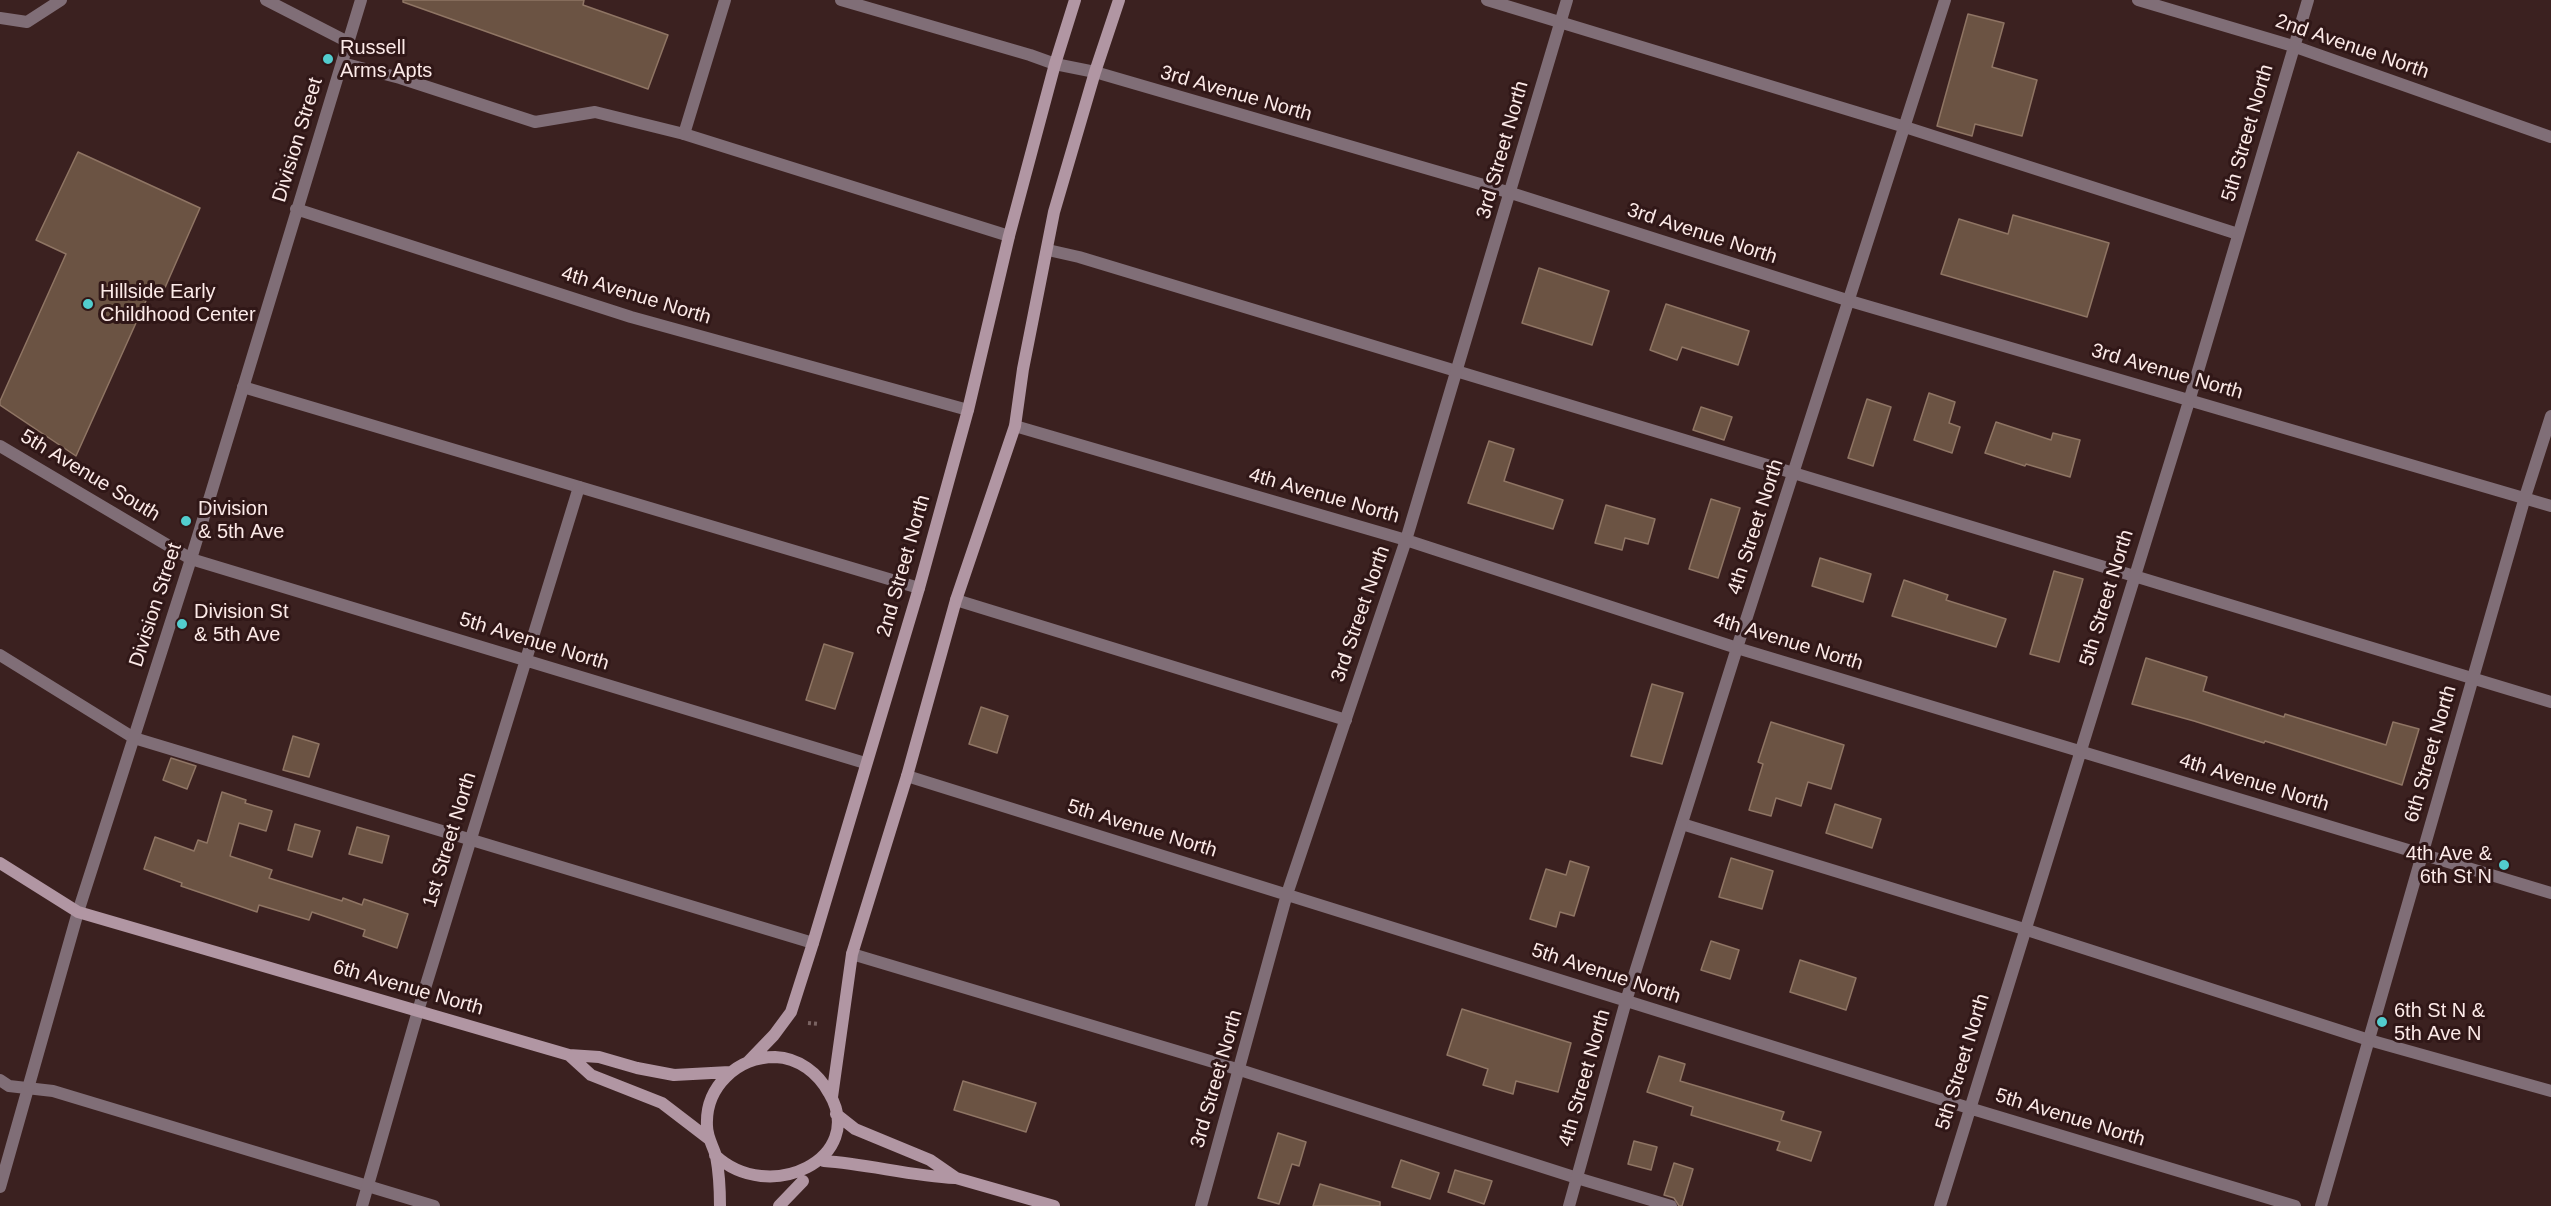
<!DOCTYPE html>
<html>
<head>
<meta charset="utf-8">
<style>
  body { margin:0 }
  canvas { display:block; background:#3b2120 }
</style>
</head>
<body>
<canvas width="2551" height="1206"></canvas>
<script>
const c = document.querySelector('canvas').getContext('2d');
c.lineJoin = 'round';
function fill(path, color) { c.fillStyle = color; c.fill(path, 'evenodd'); }
function stroke(path, color, width, dash) { c.strokeStyle = color; c.lineWidth = width; c.lineCap = dash ? 'butt' : 'round'; c.setLineDash(dash || []); c.stroke(path); }
function write(font, color, halo, rows, align = 'center') {
  c.font = font + ' Helvetica,sans-serif'; c.lineWidth = 6; c.setLineDash([]); c.textBaseline = 'middle'; c.strokeStyle = halo; c.fillStyle = color; for (const [text, x, y, turn = 0] of rows) {
    c.save(); c.translate(x, y); c.rotate((+turn || 0) * Math.PI / 180); c.textAlign = isNaN(turn) ? turn : align; if (halo) c.strokeText(text, 0, 0); c.fillText(text, 0, 0); c.restore();
  }
}
const building = new Path2D(`
  M403,0H584L583,5L668,35L648,89L403,2Z
  M1968,14L2004,23L1992,67L2037,80L2022,136L1975,124L1972,136L1937,126Z
  M78,152L200,208L160,299L149,294L76,456L0,405V401L66,254L36,240Z
  M2013,215L2109,243L2087,317L1941,274L1959,219L2008,234Z
  M1539,268L1609,291L1592,345L1522,323Z
  M1666,304L1749,331L1738,365L1682,347L1677,360L1650,350Z
  M1929,393L1955,402L1949,423L1960,427L1952,453L1914,440Z
  M1867,399L1891,407L1873,466L1848,458Z
  M1701,407L1732,417L1724,440L1693,430Z
  M1996,422L2051,440L2053,433L2080,440L2070,477L2026,464L2025,466L1985,453Z
  M1489,441L1514,449L1504,481L1563,500L1553,529L1468,503Z
  M1711,499L1740,508L1718,578L1689,569Z
  M1606,505L1655,519L1648,544L1625,538L1622,550L1595,543Z
  M1820,558L1871,574L1863,602L1812,586Z
  M2054,571L2083,579L2059,662L2030,654Z
  M1904,580L1948,595L1946,600L2006,619L1996,647L1892,616Z
  M824,644L853,653L835,709L806,700Z
  M2146,658L2207,677L2203,691L2284,717L2285,714L2386,745L2393,722L2419,729L2402,785L2265,741L2264,743L2194,721L2132,704Z
  M1652,684L1683,693L1662,764L1631,756Z
  M981,707L1008,716L997,753L969,744Z
  M1771,722L1844,745L1831,789L1808,782L1801,806L1776,798L1771,816L1749,810L1763,764L1758,762Z
  M293,736L319,744L309,777L283,770Z
  M171,758L196,766L187,789L163,780Z
  M222,792L246,800L245,803L272,811L266,831L239,823L230,856L272,870L269,878L342,901L343,898L362,905L364,899L408,914L397,948L363,936L365,930L312,912L309,920L259,905L257,912L181,886L182,883L144,869L155,837L194,851L198,840L207,843Z
  M1835,804L1881,819L1872,848L1826,833Z
  M295,824L320,831L312,857L288,850Z
  M357,827L389,836L382,863L349,854Z
  M1731,858L1773,871L1762,909L1719,897Z
  M1570,861L1589,867L1574,916L1560,912L1556,927L1530,919L1546,869L1566,875Z
  M1711,941L1739,950L1730,979L1701,970Z
  M1800,960L1856,978L1846,1010L1790,992Z
  M1462,1009L1571,1043L1558,1092L1516,1081L1513,1094L1483,1085L1488,1069L1447,1055Z
  M1659,1056L1685,1064L1680,1081L1784,1112L1781,1120L1821,1132L1811,1161L1777,1150L1780,1142L1691,1115L1693,1107L1647,1092Z
  M963,1081L1036,1103L1026,1132L954,1110Z
  M1278,1133L1306,1142L1299,1166L1292,1164L1279,1204L1258,1198Z
  M1634,1141L1657,1147L1651,1170L1628,1164Z
  M1401,1160L1439,1173L1430,1199L1392,1187Z
  M1674,1163L1693,1169L1682,1206H1679L1674,1198L1664,1195Z
  M1455,1170L1492,1181L1484,1204L1448,1192Z
  M1320,1184L1380,1202V1206H1313Z`);
const path = new Path2D(`
  M808,1023L819,1024`);
const lane = new Path2D(`
  M1487,0L1905,127L2238,234
  M342,63L400,78L535,122L595,112L684,134L1009,236
  M1048,250L1079,257L2551,702
  M243,387L919,588
  M956,600L1346,720
  M0,655L134,738L813,943
  M1682,824L2024,929L2369,1040L2551,1091
  M852,954L1240,1070L1577,1178L1671,1206
  M0,1080L9,1086L53,1091L434,1206`);
const street = new Path2D(`
  M266,0L348,42
  M841,0L1030,55L1055,64L1095,72L1511,193L1850,301L2551,506
  M2138,0L2293,46L2551,137
  M0,18L27,22L61,0
  M684,134L725,0
  M296,209L631,317L968,410
  M1015,426L1406,540L1737,648L2551,893
  M0,446L191,559L865,763
  M907,776L1969,1108L2295,1206
  M0,1187L78,912L191,559L361,0
  M362,1206L418,1011L579,487
  M1201,1206L1287,894L1406,540L1567,0
  M1569,1206L1626,1001L1737,648L1945,0
  M1940,1206L2190,398L2308,0
  M2321,1206L2525,497L2551,416`);
const secondary = new Path2D(`
  M0,863L78,912L569,1055L591,1075L662,1103L709,1139
  M569,1055L599,1057L637,1068L674,1075L730,1072
  M748,1062L774,1035L791,1012L813,943L919,588L968,410L1009,236L1055,64L1075,0
  M832,1097L852,954L907,776L956,600L1015,426L1023,369L1054,212L1095,72L1119,0
  M836,1114L855,1129L930,1160L956,1178L1054,1206
  M715,1155C769,1206 868,1158 829,1093C818,1073 799,1058 775,1057C737,1057 705,1087 707,1126C707,1137 713,1146 716,1156C719,1172 720,1190 720,1206
  M824,1161C868,1164 911,1176 955,1178
  M779,1206L803,1181`);
const markers = [
  [328,59,6,"#52cdce"],
  [88,304,6,"#52cdce"],
  [186,521,6,"#52cdce"],
  [182,624,6,"#52cdce"],
  [2504,865,6,"#52cdce"],
  [2382,1022,6,"#52cdce"]
];
const streetNames = [
  ["2nd Avenue North",2352,47,19],
  ["3rd Avenue North",1236,94,16],
  ["5th Street North",2248,133,-74],
  ["Division Street",298,140,-73],
  ["3rd Street North",1503,150,-74],
  ["3rd Avenue North",1702,234,18],
  ["4th Avenue North",636,296,17],
  ["3rd Avenue North",2167,372,16],
  ["5th Avenue South",90,476,31],
  ["4th Avenue North",1324,496,16],
  ["4th Street North",1756,527,-72],
  ["2nd Street North",904,566,-74],
  ["5th Street North",2107,598,-73],
  ["Division Street",156,605,-72],
  ["3rd Street North",1361,614,-71],
  ["5th Avenue North",534,642,17],
  ["4th Avenue North",1788,642,17],
  ["6th Street North",2431,754,-74],
  ["4th Avenue North",2254,783,17],
  ["5th Avenue North",1142,829,17],
  ["1st Street North",450,840,-73],
  ["5th Avenue North",1606,974,18],
  ["6th Avenue North",408,988,16],
  ["5th Street North",1963,1062,-73],
  ["4th Street North",1585,1078,-74],
  ["3rd Street North",1217,1079,-74],
  ["5th Avenue North",2070,1118,17]
];
const poiNames = [
  ["Russell",340,48],
  ["Arms Apts",340,71],
  ["Hillside Early",100,292],
  ["Childhood Center",100,315],
  ["Division",198,509],
  ["& 5th Ave",198,532],
  ["Division St",194,612],
  ["& 5th Ave",194,635],
  ["4th Ave &",2492,854,"right"],
  ["6th St N",2492,877,"right"],
  ["6th St N &",2394,1011],
  ["5th Ave N",2394,1034]
];
fill(building, '#6b5343');
stroke(building, '#8f7564', 1.5);
stroke(path, '#7a6362', 4, [3, 3]);
stroke(lane, '#806e77', 12);
stroke(street, '#806e77', 12);
stroke(secondary, '#b196a3', 12);
for (const [x, y, r, color] of markers) { const dot = new Path2D(); dot.arc(x, y, r, 0, 2 * Math.PI); c.fillStyle = color; c.fill(dot); stroke(dot, '#301717', 2); }
write('20px', '#fceae8', '#301717', streetNames);
write('20px', '#fceae8', '#301717', poiNames, 'left');
</script>
</body>
</html>
